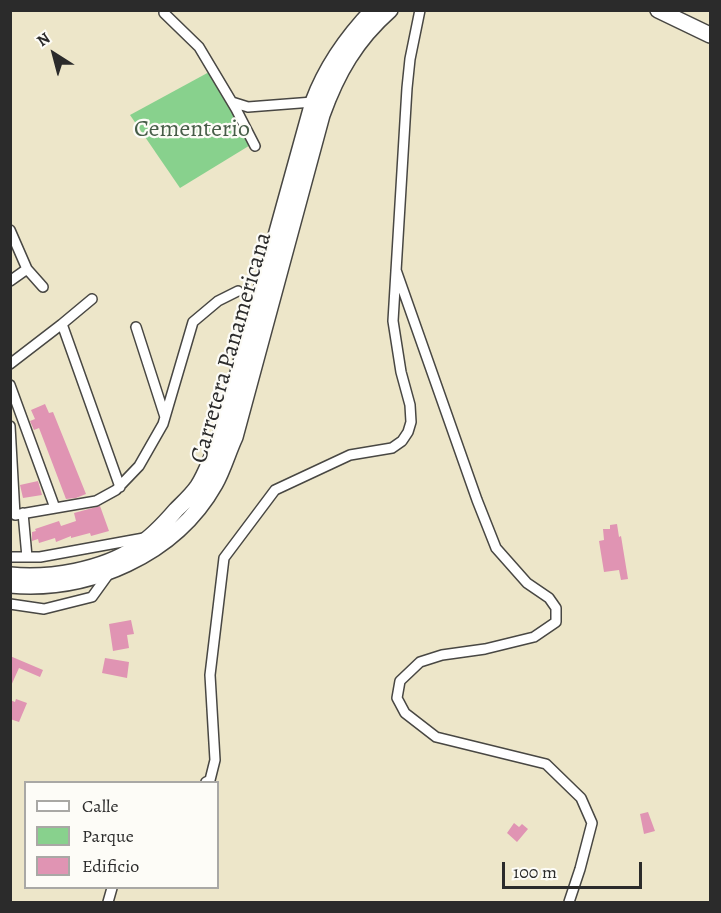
<!DOCTYPE html>
<html>
<head>
<meta charset="utf-8">
<style>
  body { margin:0 }
  #map { position:relative; width:721px; height:913px; overflow:hidden; background:#ede6c9; font-family:Alegreya,serif }
  canvas { display:block }
  .frame { position:absolute; inset:0; border:12px solid #2b2b2b; pointer-events:none }
  .legend { position:absolute; left:24px; top:781px; width:195px; height:108px; box-sizing:border-box; background:#fdfcf7; border:2px solid #a9a8a5; margin:0; padding:8px 10px; list-style:none; font-size:18px; color:#2b2b2b }
  .legend li { display:flex; align-items:center; gap:12px; height:30px }
  .legend b { width:30px; border:2px solid #a9a8a5 }
  .north { position:absolute; left:24px; top:24px; width:60px; height:60px; -webkit-text-stroke:4px #fdfcf7; paint-order:stroke; rotate:324deg; font-size:16px; font-weight:700; line-height:24px; text-align:center; color:#2b2b2b }
  .north::after { content:''; display:block; margin:auto; width:21px; height:27px; background:#2b2b2b; clip-path:polygon(50% 0,100% 100%,50% 72%,0 100%) }
  .scale { position:absolute; left:502px; top:862px; width:140px; height:27px; box-sizing:border-box; border:3px solid #2b2b2b; border-top:0; padding-left:8px; font-size:18px; line-height:21px; white-space:nowrap; color:#2b2b2b; -webkit-text-stroke:4px #fdfcf7; paint-order:stroke }
</style>
</head>
<body>
<div id="map">
<canvas width="721" height="913"></canvas>
<div class="frame"></div>
<ul class="legend">
<li><b style="height:8px;background:#fff"></b>Calle</li>
<li><b style="height:16px;background:#88d18d"></b>Parque</li>
<li><b style="height:16px;background:#e094b3"></b>Edificio</li>
</ul>
<div class="north">N</div>
<div class="scale">100 m</div>
</div>
<script>
const c = document.querySelector('canvas').getContext('2d');
c.lineJoin = 'round';
function fill(path, color) { c.fillStyle = color; c.fill(path, 'evenodd'); }
function stroke(path, color, width, dash) { c.strokeStyle = color; c.lineWidth = width; c.lineCap = dash ? 'butt' : 'round'; c.setLineDash(dash || []); c.stroke(path); }
function write(font, color, halo, rows, align = 'center') {
  c.font = font + ' Alegreya,serif'; c.lineWidth = 4.5; c.setLineDash([]); c.textBaseline = 'middle'; c.strokeStyle = halo; c.fillStyle = color; for (const [text, x, y, turn = 0] of rows) {
    c.save(); c.translate(x, y); c.rotate((+turn || 0) * Math.PI / 180); c.textAlign = isNaN(turn) ? turn : align; if (halo) c.strokeText(text, 0, 0); c.fillText(text, 0, 0); c.restore();
  }
}
const green = new Path2D(`
  M211,71L252,144L180,188L130,115Z`);
const building = new Path2D(`
  M45,404L49,413L53,412L86,494L76,498L66,499L39,428L34,430L30,421L35,419L31,410Z
  M38,481L42,495L23,498L20,485Z
  M100,506L109,531L91,536L90,533L71,538V536L56,542L55,538L39,543L38,539L32,541V532L36,531L35,529L59,521L61,526L76,521L74,513Z
  M617,524L619,537L621,536L628,579L621,580L619,570L604,572L599,541L604,540L603,529H610V525Z
  M131,620L134,634L127,635L129,648L113,651L109,624Z
  M10,656L43,670L40,677L19,668L10,688Z
  M105,658L129,662L127,678L102,673Z
  M16,699L27,703L19,722L10,719V700L15,702Z
  M648,812L655,831L644,834L640,814Z
  M514,823L519,827L522,824L528,829L517,842L507,833Z`);
const minor = new Path2D(`
  M164,13L199,47L236,109L255,146
  M232,102L248,107L313,102
  M10,230L27,269L43,287
  M396,270L477,500L496,548L527,583L549,598L556,608V622L534,637L485,649L442,655L420,662L400,681L397,698L405,713L436,737L546,764L581,798L592,823L580,869L569,902
  M10,281L27,269
  M62,324L92,299
  M136,327L165,417
  M10,364L62,324L120,487
  M10,385L55,508
  M10,426L15,515L96,501L116,490L139,466L163,424L193,322L218,301L238,291
  M23,513L27,557
  M10,557H40L144,538
  M10,604L44,609L92,597L110,572
  M206,782L210,780L215,760L210,675L224,558L275,490L350,455L392,448L402,441L408,432L411,422L410,405L401,372L393,321L407,88L410,59L420,10
  M108,902L112,888`);
const trunk = new Path2D(`
  M658,10L710,35
  M10,575C50,579 102,570 135,548C151,538 164,524 176,510C183,503 192,495 198,486C209,468 216,447 223,427L313,102C326,67 347,37 373,10
  M10,585C89,592 175,555 215,484C223,470 228,452 235,437L322,115C337,73 356,40 390,10`);
const parkNames = [
  ["Cementerio",192,130]
];
const streetNames = [
  ["Carretera Panamericana",232,348,-74]
];
fill(green, '#88d18d');
fill(building, '#e094b3');
stroke(minor, '#484743', 12);
stroke(trunk, '#484743', 18);
stroke(minor, '#fff', 9);
stroke(trunk, '#fff', 15);
write('24px', '#475d48', '#fdfcf7', parkNames);
write('24px', '#2b2b2b', '#fdfcf7', streetNames);
</script>
</body>
</html>
